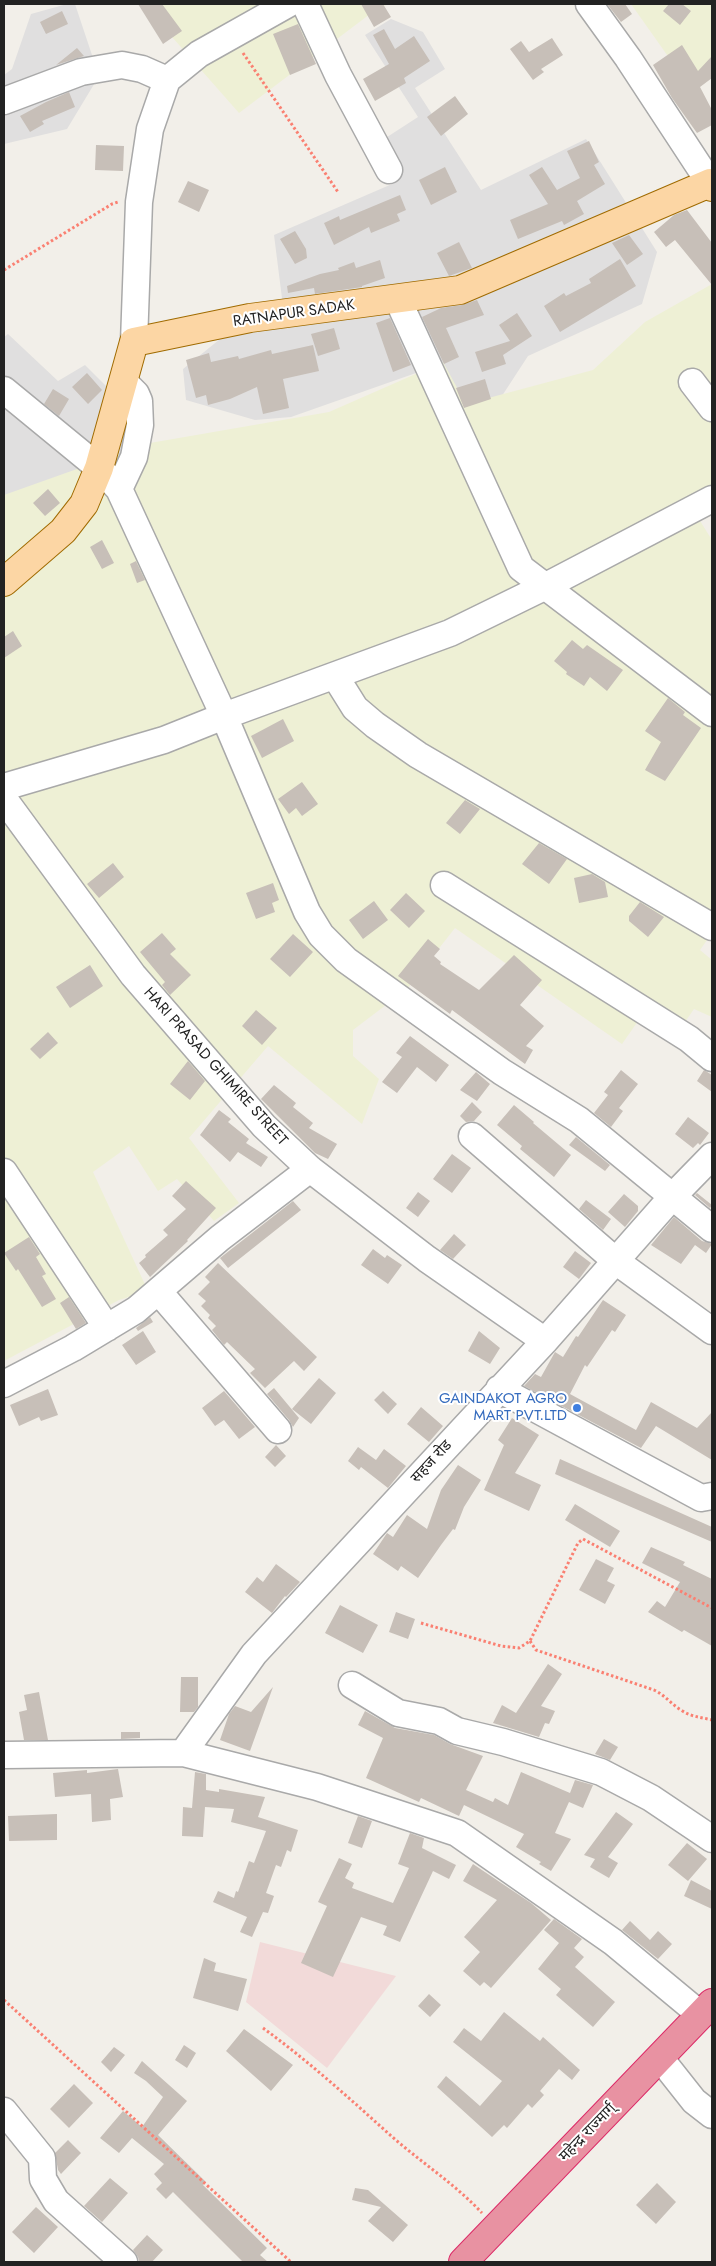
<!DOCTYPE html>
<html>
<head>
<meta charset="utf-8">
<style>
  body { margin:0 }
  #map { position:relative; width:716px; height:2266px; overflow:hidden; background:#f2efe9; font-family:Jost,sans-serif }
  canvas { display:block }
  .frame { position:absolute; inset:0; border:5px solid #222; pointer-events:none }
</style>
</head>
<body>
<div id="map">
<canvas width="716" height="2266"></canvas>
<div class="frame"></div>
</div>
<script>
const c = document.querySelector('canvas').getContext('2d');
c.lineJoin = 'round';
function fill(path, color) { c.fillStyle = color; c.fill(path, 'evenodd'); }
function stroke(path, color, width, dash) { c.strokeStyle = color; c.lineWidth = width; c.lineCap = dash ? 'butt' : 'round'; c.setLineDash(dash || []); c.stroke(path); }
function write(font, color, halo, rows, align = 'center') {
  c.font = font + ' Jost,"Noto Sans Devanagari",sans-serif'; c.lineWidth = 4; c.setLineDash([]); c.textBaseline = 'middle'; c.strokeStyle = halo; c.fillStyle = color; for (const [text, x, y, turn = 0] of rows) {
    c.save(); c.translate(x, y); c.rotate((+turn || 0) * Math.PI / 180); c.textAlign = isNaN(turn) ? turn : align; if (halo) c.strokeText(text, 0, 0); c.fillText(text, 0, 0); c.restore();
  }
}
const residential = new Path2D(`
  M67,4H75L99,76L67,129L4,144V75L12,69L31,14Z
  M391,19L423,32L445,69L415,88L481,190L586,139L657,252L642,304L528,356L498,402L456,414L433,367L291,417L255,420L186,400L183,369L230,331L285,322L274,235L399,181L381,141L418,117L365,35Z
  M8,334L58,381L85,365L114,394L103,428L142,440L4,566V337Z`);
const commercial = new Path2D(`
  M260,1942L396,1976L327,2068L246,2002Z`);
const farmland = new Path2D(`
  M143,4H388L374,11L239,113Z
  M631,4H712V71L689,86Z
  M712,284V490L690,505L712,540V933L700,950L712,960V1017L694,1009L676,1035L643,1014L622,1044L455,928L407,989L353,1030V1056L379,1079L362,1124L268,1046L189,1138L239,1203L214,1221L177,1179L158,1191L129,1146L93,1172L148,1291L119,1300L4,1361V495L150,443L329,412L443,362L466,404L593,370L645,322Z`);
const building = new Path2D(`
  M138,4H162L182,31L163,44Z
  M361,4H383L391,17L374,27Z
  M607,4H625L632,14L621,22Z
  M669,4H682L691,11L680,25L663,11Z
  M62,11L68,24L46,34L40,22Z
  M298,24L316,64L290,75L273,34Z
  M384,29L395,49L414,36L430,61L404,78L406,83L375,101L363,79L389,64L373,35Z
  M552,38L563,55L541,69L544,72L533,80L510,49L521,41L529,52Z
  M682,45L698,71L712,56V78L700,87L712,110V125L697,133L672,98L653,65Z
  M77,48L84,56L56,65Z
  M69,92L75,107L42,121L44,124L30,132L20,116L46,102Z
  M455,96L468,114L441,136L427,117Z
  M589,141L599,162L594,165L605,184L577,201L584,214L564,225L562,221L518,239L510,220L548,204L529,175L542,167L557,190L580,178L567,151Z
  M96,145L124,146L123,171L95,170Z
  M445,167L457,192L431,205L419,180Z
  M188,181L209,190L199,212L178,202Z
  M400,195L406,210L397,214L400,221L371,233L369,227L334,245L324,223L339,216L340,220Z
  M687,210L712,243V285L675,240L666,247L654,232L674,215Z
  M295,231L306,249L307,258L295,264L280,239Z
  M629,235L643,254L627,265L612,243Z
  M459,242L472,268L449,276L437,253Z
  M620,259L636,286L560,332L544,306L564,293L566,296L591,283L589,279Z
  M380,260L385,278L362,286V287L315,294L314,288L288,293L287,286L320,274L339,270L338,268L354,262L356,268Z
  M477,300L484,315L446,328L459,357L444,364L422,317L441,308L462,305Z
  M517,313L532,336L503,355L506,364L482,372L475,352L510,341L499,325Z
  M390,318L411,365L393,372L376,323Z
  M334,328L340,349L318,356L311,334Z
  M313,345L319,371L283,379L289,408L263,414L257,387L230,399L208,405L206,395L196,398L186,360L209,353L211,362L238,356L239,359L271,350L272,354Z
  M87,373L102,390L88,404L72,387Z
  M485,379L491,399L464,408L456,388Z
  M53,389L69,399L59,416L44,404Z
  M48,489L60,503L45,516L33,503Z
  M102,540L114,563L102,569L90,547Z
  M136,561L145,580L137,583L130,564Z
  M13,631L22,646L4,658V637Z
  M572,640L583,649L587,645L623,670L607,691L590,677L584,686L566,674L567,672L554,661Z
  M668,698L685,712L683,715L701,728L665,781L645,770L661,742L645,731Z
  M283,719L294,741L262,758L251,736Z
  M302,782L318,804L302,816L296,808L289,814L278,799Z
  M465,800L480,809L460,834L446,823Z
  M539,843L567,859L549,884L522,864Z
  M113,863L124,877L99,898L87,884Z
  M592,874L605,882L608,897L579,903L574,878Z
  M273,883L279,900L272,903L275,912L256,919L246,893Z
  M406,893L425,911L409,928L390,910Z
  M374,901L388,920L363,939L349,920Z
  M640,902L664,917L648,937L629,921V916Z
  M162,933L176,949L170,954L191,975L170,995L162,985L165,982L140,952Z
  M293,934L313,952L290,977L270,959Z
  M428,939L440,949L434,956L441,962L440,964L479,990L514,955L542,980L520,1005L544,1026L526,1046L533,1050L525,1064L452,1010L450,1014L398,976Z
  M90,965L103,986L70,1008L56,987Z
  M256,1010L277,1028L262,1045L242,1026Z
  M48,1032L58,1043L40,1059L30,1049Z
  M410,1036L449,1065L436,1082L417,1067L397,1093L382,1082L402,1057L396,1053Z
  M188,1061L205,1081L190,1100L170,1084Z
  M621,1070L638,1084L619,1108L623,1111L611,1127L594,1113L608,1095L604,1092Z
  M704,1070L712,1075V1092L697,1081Z
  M476,1072L490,1084L477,1101L460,1090Z
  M274,1085L296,1103L293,1107L313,1123L309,1128L337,1144L328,1159L315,1153L261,1099Z
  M472,1102L482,1112L474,1121L466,1122L460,1116Z
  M514,1105L534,1122L533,1123L571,1155L554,1177L520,1149L522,1146L497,1125Z
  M219,1110L231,1119L228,1122L249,1139L246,1143L268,1157L261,1167L238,1152L230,1162L200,1135Z
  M688,1117L709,1133L700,1145L698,1143L693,1148L675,1134Z
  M576,1137L610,1165L605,1171L569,1145Z
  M452,1154L471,1168L452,1193L433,1179Z
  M186,1181L216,1208L187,1240L188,1241L150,1277L139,1263L146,1257L145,1255L168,1235L163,1230L186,1209L172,1196Z
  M418,1192L430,1201L418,1217L406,1208Z
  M697,1193L712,1205L710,1208L695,1195Z
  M624,1194L638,1206V1211L625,1227L608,1212Z
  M586,1200L611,1219L603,1230L579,1209Z
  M293,1201L301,1210L228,1268L220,1258Z
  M674,1217L702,1241L712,1244L706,1253L695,1245L681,1264L651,1245Z
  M454,1234L466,1245L453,1259L440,1250Z
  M29,1237L40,1254L36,1257L46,1274L42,1276L56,1299L42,1307L18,1269L16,1271L4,1253Z
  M373,1249L385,1258L387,1255L402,1265L388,1284L361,1265Z
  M575,1251L591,1263L579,1279L563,1267Z
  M218,1263L317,1357L304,1371L294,1361L265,1388L250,1373L255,1369L227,1342L224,1345L212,1330L216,1326L208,1318L210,1315L201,1306L206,1301L198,1294L210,1282L205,1277Z
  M69,1297L86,1323L76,1329L60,1303Z
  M603,1300L626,1315L615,1332L612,1330L587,1367L585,1365L570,1394L636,1430L651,1402L697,1428L712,1412V1460L656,1426L641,1448L524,1386L535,1374L541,1377L555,1352L563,1357L576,1336L578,1337Z
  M150,1317L153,1322L138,1331L136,1328Z
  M143,1331L156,1352L136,1365L122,1345Z
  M479,1331L500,1348L490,1364L468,1351Z
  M319,1378L336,1393L311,1424L292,1409Z
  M274,1388L299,1418L293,1427L289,1420L267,1394Z
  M48,1389L58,1415L41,1421L39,1417L19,1426L10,1405Z
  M224,1391L255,1427L239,1439L224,1420L215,1426L202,1408Z
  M383,1391L397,1404L388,1414L374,1400Z
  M421,1407L443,1426L429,1442L407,1424Z
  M512,1418L539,1435L515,1473L541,1485L529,1511L484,1490L504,1445L498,1440Z
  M276,1445L286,1456L275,1467L265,1457Z
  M358,1447L376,1460L384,1449L406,1466L388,1488L361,1467L359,1470L348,1461Z
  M560,1459L712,1527V1542L555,1474Z
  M458,1465L481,1480L464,1507L455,1530L453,1529L441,1545L418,1578L401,1566L398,1571L373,1554L387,1533L393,1537L407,1515L427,1529L441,1490Z
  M575,1504L620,1531L610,1547L565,1520Z
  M651,1547L685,1562L683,1565L712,1579V1646L684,1630L682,1632L648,1612L657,1601L665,1607L680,1582L642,1563Z
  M596,1559L614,1568L607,1581L615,1585L605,1604L579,1590Z
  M276,1564L300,1582L286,1597L285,1596L272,1613L245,1592L257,1577L263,1582Z
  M340,1605L378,1625L363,1653L325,1633Z
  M396,1612L415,1619L408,1639L389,1632Z
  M548,1664L562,1674L541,1706L555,1711L549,1724L545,1723L539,1737L493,1723L502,1705L516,1713Z
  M181,1677H198V1707L194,1712H180Z
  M273,1687L250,1751L220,1740L229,1714L235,1706L251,1712Z
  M39,1692L48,1740H24L19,1712L27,1710L24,1695Z
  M365,1711L395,1728L434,1735L450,1744L483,1756L466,1790L493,1802L495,1798L508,1805L521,1772L570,1793L575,1780L593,1785L583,1808L569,1802L555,1833L571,1839L551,1871L539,1864L541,1862L516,1847L524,1834L464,1805L459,1816L421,1798L419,1802L366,1778L383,1738L358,1725Z
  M121,1732H140V1738L121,1739Z
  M604,1739L618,1747L610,1760L595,1754Z
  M118,1769L123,1797L110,1799L111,1820L92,1822L91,1794L55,1797L53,1773L87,1770V1773Z
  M195,1772L206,1774V1790L219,1792V1789L265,1797L258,1817L298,1830L291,1852L287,1850L281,1867L276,1865L266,1893L274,1896L268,1913L263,1912L252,1937L240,1932L247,1917L213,1902L218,1891L234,1898L236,1891L238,1892L249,1861L254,1863L266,1831L231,1822L234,1809L205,1807L203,1837L182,1836L183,1807L192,1808Z
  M616,1812L633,1824L608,1857L618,1863L609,1878L590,1867L595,1859L584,1855Z
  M57,1814V1840L9,1841L8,1816Z
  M358,1816L372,1821L362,1848L348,1843Z
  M410,1833L424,1838L422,1848L456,1865L449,1879L433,1871L400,1942L383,1935L387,1926L361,1917L333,1977L301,1963L327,1906L318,1902L339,1858L352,1864L345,1878L354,1883L352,1888L393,1903L409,1868L398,1864Z
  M687,1843L707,1859L688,1881L668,1865Z
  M473,1864L531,1903L551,1920L491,1988L484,1982L480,1986L463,1971L480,1952L464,1937L497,1900L463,1881Z
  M691,1880L712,1891V1909L684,1896Z
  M554,1919L582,1939L574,1948L584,1957L575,1967L615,2002L593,2027L556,1995L561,1989L538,1969L559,1943L544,1930Z
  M630,1921L650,1940L658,1931L672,1944L658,1959L622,1930Z
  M204,1958L216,1963L214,1971L247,1979L238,2011L193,1998Z
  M429,1994L441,2005L430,2017L418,2006Z
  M504,2012L540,2041L543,2037L580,2070L572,2080L559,2069L540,2091L544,2095L532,2108L528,2104L507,2128L504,2125L492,2137L437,2087L446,2076L480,2106L502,2081L453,2042L464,2028L481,2041Z
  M244,2029L293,2065L271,2091L226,2051Z
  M184,2045L196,2053L187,2068L175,2060Z
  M114,2047L125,2055L111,2072L101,2062Z
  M142,2061L187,2101L158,2135L206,2182L203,2185L267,2248L260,2255L268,2262H243L173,2192L166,2199L156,2189L162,2183L154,2174L164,2164L132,2138L119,2153L100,2138L123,2111L142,2127L163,2097L146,2081L134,2073Z
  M74,2084L93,2103L69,2128L50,2109Z
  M68,2140L81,2153L61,2174L58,2170L55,2153Z
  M110,2178L128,2193L102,2222L84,2206Z
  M657,2183L676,2202L656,2224L636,2205Z
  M355,2188L368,2190L408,2225L393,2242L368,2221L381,2207L352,2200Z
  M36,2207L58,2227L34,2253L12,2232Z
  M147,2235L163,2250L152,2262H139L138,2257L133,2250Z`);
const path = new Path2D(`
  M243,53L338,192
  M4,270L112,204L118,202
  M421,1623L501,1646L519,1648L530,1641L578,1543L583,1539L712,1608
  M530,1641L536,1650L654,1690C665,1695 671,1704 681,1710C691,1717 701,1717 712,1720
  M4,2000L291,2262
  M263,2028C307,2060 348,2097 389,2134C419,2161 454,2183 482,2213`);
const minor = new Path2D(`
  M305,4L338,75L389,170
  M589,4L628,58L710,183L712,182
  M4,101L81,72L122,65L142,69L167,80
  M398,300L521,568L712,713
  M134,342L139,202L150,129L167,80L199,54L288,4
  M692,382L712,408
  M4,390L99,468L119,489L224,716L307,912L321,935L346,960L502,1072L579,1120L712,1229
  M119,489L134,457L140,425L139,401L136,394L123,381
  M335,676L355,708L375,725L418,755L712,927
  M4,787L164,740L224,716L450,633L544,587L712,499
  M4,799L133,975L264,1126L310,1169L427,1259L545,1341
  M444,885L689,1039L712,1058
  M472,1136L617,1262L712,1331
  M4,1172L107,1328
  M159,1292L278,1430
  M4,1384L73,1348L136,1310L220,1238L310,1169
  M499,1389L701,1498L712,1496
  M352,1685L398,1713L439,1721L457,1731L503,1742L601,1772L651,1798L712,1839
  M183,1753L254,1654L545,1341L672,1197L712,1156
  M4,1755L183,1753L317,1787L457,1833L613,1942L701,2015
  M660,2058L694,2101L712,2115
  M4,2111L42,2158L43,2179L56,2201L124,2262`);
const major = new Path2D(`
  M4,582L63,531L84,504L99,468L134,342L250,318L460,290L710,183L712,187`);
const highway = new Path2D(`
  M463,2262L712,2003`);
const markers = [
  [577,1408,5,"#3f7fe0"]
];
const streetNames = [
  ["RATNAPUR SADAK",294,314,-8],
  ["HARI PRASAD GHIMIRE STREET",215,1067,48],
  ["सहज रोड",432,1462,-47],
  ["महेन्द्र राज्मार्ग्",588,2133,-46]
];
const shopNames = [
  ["GAINDAKOT AGRO",567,1399],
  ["MART PVT.LTD",567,1416]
];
fill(residential, '#e0dfdf');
fill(commercial, '#f2dad9');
fill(farmland, '#eef0d5');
fill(building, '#c7bfb8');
stroke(minor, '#a9a9a9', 29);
stroke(major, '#a06b00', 30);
stroke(highway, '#dc2a67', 30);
stroke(path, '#fa8072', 3, [2.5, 2.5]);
stroke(minor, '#fff', 26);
stroke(major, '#fcd6a4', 28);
stroke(highway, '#e892a2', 28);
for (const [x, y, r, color] of markers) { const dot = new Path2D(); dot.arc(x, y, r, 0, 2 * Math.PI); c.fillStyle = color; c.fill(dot); stroke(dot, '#fff', 2); }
write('15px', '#222', '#fff', streetNames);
write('15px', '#366cbe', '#fff', shopNames, 'right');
</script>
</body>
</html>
